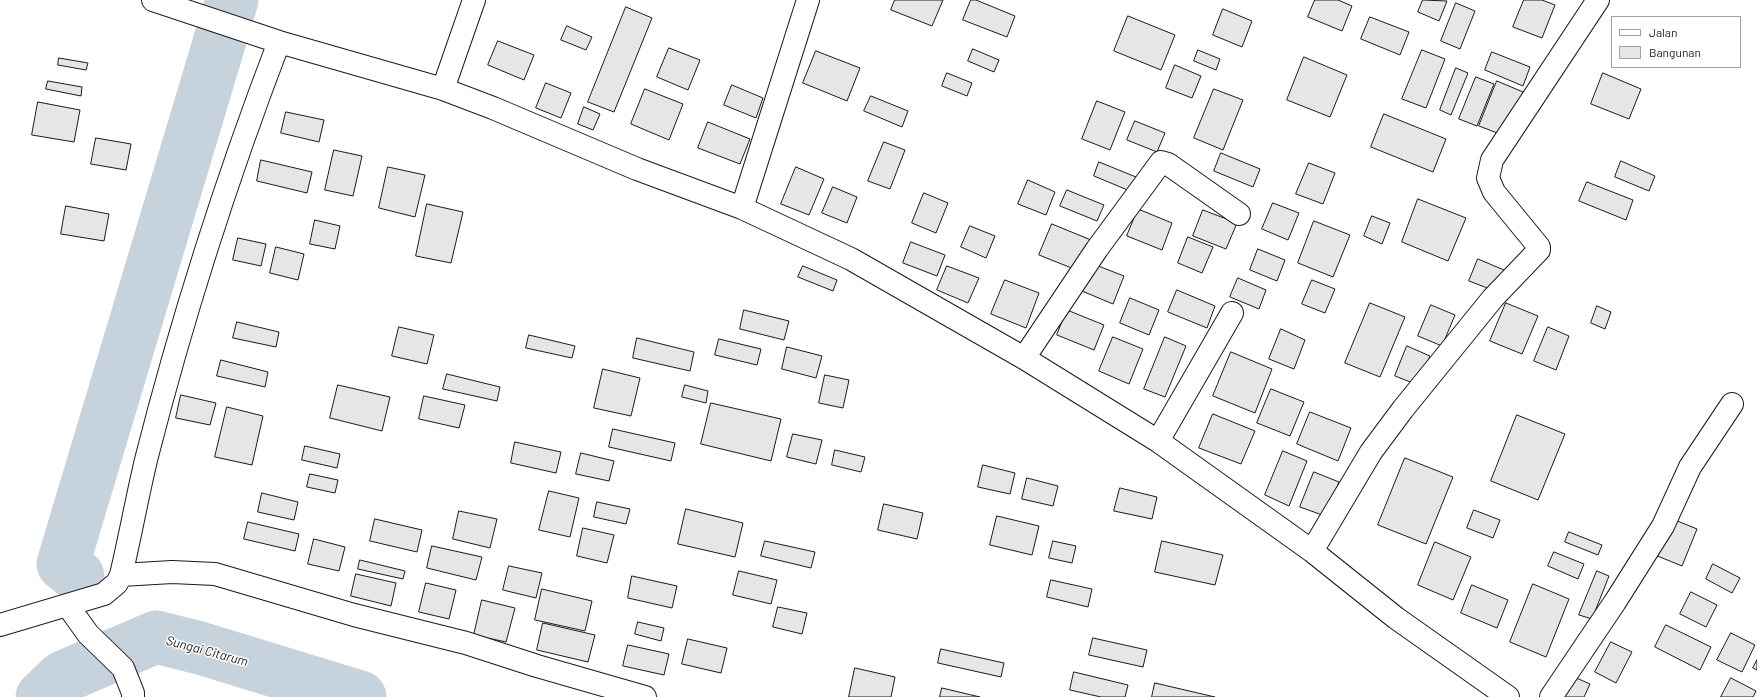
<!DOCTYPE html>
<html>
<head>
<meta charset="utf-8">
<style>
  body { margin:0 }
  #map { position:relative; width:1757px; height:697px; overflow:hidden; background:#fff; font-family:Barlow,sans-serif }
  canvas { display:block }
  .legend { position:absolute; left:1611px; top:16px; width:130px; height:52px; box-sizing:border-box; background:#fff; border:1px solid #a3a3a3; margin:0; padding:5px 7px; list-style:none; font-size:12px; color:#1a1a1a }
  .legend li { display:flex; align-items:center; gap:8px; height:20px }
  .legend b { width:20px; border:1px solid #a3a3a3 }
</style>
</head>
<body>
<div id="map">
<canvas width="1757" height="697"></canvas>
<ul class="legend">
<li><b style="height:5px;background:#fff"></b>Jalan</li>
<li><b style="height:11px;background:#e6e6e6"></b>Bangunan</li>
</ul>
</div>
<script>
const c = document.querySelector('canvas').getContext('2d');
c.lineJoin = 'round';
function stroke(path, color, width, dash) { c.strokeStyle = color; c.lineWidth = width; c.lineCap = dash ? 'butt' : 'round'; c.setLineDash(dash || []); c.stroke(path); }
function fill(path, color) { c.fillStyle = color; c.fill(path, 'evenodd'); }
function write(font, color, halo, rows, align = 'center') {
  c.font = font + ' Barlow,sans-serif'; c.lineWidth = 3; c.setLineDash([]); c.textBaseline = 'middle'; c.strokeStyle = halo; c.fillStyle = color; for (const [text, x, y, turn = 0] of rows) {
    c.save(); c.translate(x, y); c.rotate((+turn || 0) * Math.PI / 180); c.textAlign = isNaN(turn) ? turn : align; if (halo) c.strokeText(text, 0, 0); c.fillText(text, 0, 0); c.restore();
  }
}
const river = new Path2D(`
  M78,576L63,564L232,0
  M42,697L63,677L156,637L200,648L360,697`);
const building = new Path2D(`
  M895,0H943L932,26L891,10Z
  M971,0H976L1015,16L1007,37L963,20Z
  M1315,0H1338L1352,6L1342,31L1308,17Z
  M1423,0L1447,1L1439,21L1418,12Z
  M1524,0H1542L1555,5L1542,38L1513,27Z
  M1456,3L1475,11L1460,49L1441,41Z
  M626,7L652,18L614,112L588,102Z
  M1223,9L1252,21L1242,47L1213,35Z
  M1128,16L1175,35L1161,70L1114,51Z
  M1370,17L1409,32L1400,55L1361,39Z
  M567,26L592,37L586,50L561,40Z
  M498,41L534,55L524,80L488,65Z
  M669,48L700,60L688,90L657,77Z
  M973,49L999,60L994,72L968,61Z
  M1198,50L1220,59L1216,70L1194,61Z
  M1422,50L1445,59L1426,108L1402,99Z
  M816,51L860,68L847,101L803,83Z
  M1492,52L1530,67L1523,86L1485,70Z
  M1304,57L1347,75L1330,117L1287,100Z
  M59,58L88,63L86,70L58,65Z
  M1175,65L1201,76L1192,98L1166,88Z
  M1456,68L1468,73L1451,115L1440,110Z
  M947,73L972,83L967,96L942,86Z
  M1603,73L1641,89L1629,119L1591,104Z
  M1476,77L1494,84L1477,126L1459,119Z
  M48,81L82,87L81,96L46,89Z
  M1497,81L1523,92L1505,136L1479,126Z
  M546,83L571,93L561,118L536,108Z
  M732,85L763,98L756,118L724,105Z
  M645,89L683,104L669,140L631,124Z
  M1214,89L1243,100L1223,150L1194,138Z
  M871,96L908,111L902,127L864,111Z
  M1097,101L1125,112L1110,150L1082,139Z
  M38,102L80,110L74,142L32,135Z
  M584,107L600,114L593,130L578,124Z
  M286,112L324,120L319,142L281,133Z
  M1384,114L1446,139L1433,172L1371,147Z
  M1135,121L1165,133L1157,152L1127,140Z
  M708,122L750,139L740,164L698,148Z
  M96,138L131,144L126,170L91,164Z
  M884,142L905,150L890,189L868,181Z
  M334,150L362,156L353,196L325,190Z
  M1221,153L1260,169L1253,187L1214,171Z
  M261,160L312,172L307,193L257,181Z
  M1621,161L1655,176L1649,191L1615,177Z
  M1099,162L1136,177L1130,191L1094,176Z
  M1309,163L1335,173L1323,204L1296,194Z
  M388,167L425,175L415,217L379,208Z
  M796,167L824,179L809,215L781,204Z
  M1028,180L1055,192L1046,215L1018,204Z
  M1587,182L1633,200L1626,220L1579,201Z
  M833,187L857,197L847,223L822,213Z
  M1067,190L1104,205L1097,221L1060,206Z
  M924,193L948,203L936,233L912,223Z
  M1418,199L1466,218L1448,261L1402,242Z
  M1273,203L1299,213L1288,240L1262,229Z
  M427,204L463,212L451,263L416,256Z
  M66,206L109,214L104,241L61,234Z
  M1138,209L1172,223L1162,250L1127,236Z
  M1203,210L1237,223L1226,249L1193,236Z
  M1372,216L1390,223L1382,244L1364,236Z
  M315,220L340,226L335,249L310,244Z
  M1314,221L1350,235L1333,277L1298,263Z
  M1052,224L1091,240L1079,271L1039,255Z
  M970,226L995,236L986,258L961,247Z
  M1188,237L1213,247L1202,273L1178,263Z
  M238,238L266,244L261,266L233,260Z
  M911,242L945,255L937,276L903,263Z
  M276,247L304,254L298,280L270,273Z
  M1258,249L1285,260L1277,281L1250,270Z
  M1478,259L1504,270L1495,291L1469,281Z
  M1093,264L1124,276L1113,304L1082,291Z
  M803,266L837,280L833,291L798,277Z
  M947,266L979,278L968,303L937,290Z
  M1238,278L1266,290L1259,309L1230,297Z
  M1005,280L1039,293L1026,328L991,314Z
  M1312,280L1335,289L1325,313L1302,304Z
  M1177,290L1215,306L1207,328L1168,312Z
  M1130,298L1159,310L1149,335L1120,323Z
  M1370,303L1405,317L1380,377L1345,363Z
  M1506,303L1538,316L1522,354L1490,341Z
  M1431,305L1455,315L1442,346L1418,336Z
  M1597,306L1611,312L1605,329L1591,323Z
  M744,310L789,321L784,340L740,329Z
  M1067,310L1104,325L1094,350L1057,335Z
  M237,322L279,332L276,347L233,338Z
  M399,327L434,335L427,364L392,356Z
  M1548,327L1569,336L1556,370L1534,361Z
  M1281,329L1305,340L1294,369L1269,359Z
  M529,335L575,346L572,358L526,348Z
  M1113,337L1143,349L1129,384L1099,371Z
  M1165,337L1186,346L1165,397L1144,389Z
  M637,338L694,352L690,371L633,358Z
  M719,339L761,349L757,365L715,355Z
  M1407,346L1430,356L1418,385L1395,376Z
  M787,347L822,356L816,378L782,369Z
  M1231,352L1272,369L1255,413L1213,396Z
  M221,360L268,372L265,387L217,376Z
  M603,369L640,378L631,416L594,408Z
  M447,374L500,387L497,401L443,389Z
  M825,375L849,380L843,408L819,403Z
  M338,385L390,397L382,431L330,418Z
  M685,385L708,391L706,403L682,397Z
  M1271,389L1304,402L1290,436L1257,423Z
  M181,395L216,403L210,425L176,418Z
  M424,396L465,405L459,428L419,419Z
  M711,403L781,419L771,461L701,444Z
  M227,407L263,416L252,465L215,457Z
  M1310,412L1351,428L1338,461L1297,444Z
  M1213,414L1255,431L1241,464L1199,448Z
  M1517,415L1565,434L1538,500L1491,481Z
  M613,429L675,443L671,461L609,447Z
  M793,434L822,440L816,464L787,457Z
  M515,442L561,452L556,473L511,463Z
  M305,446L340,454L337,468L302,460Z
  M835,450L865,457L861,472L832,465Z
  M1283,451L1307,461L1289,506L1265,495Z
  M581,453L614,461L609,481L576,474Z
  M1405,458L1453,477L1426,544L1378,525Z
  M983,465L1015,473L1010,494L978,487Z
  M1314,472L1339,482L1325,516L1300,507Z
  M310,474L338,480L335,493L307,487Z
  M1027,478L1058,486L1053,506L1022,499Z
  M1120,488L1157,497L1152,519L1114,511Z
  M549,491L579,498L570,537L539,530Z
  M262,493L298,502L294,520L258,512Z
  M597,502L630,509L626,524L594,517Z
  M884,504L923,513L917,539L878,530Z
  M686,509L743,523L735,557L678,544Z
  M1474,510L1500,520L1493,538L1467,528Z
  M459,511L497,519L490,548L453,539Z
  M997,516L1039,526L1032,555L990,545Z
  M1670,518L1697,529L1682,566L1655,555Z
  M375,519L422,530L417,552L370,541Z
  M248,522L299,534L295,551L244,539Z
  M583,528L614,535L607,563L577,556Z
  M1569,532L1602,545L1598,555L1565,542Z
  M314,539L345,547L339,571L308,564Z
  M765,541L815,552L811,568L761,556Z
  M1053,541L1076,546L1072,563L1049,558Z
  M1162,541L1223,555L1215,585L1155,572Z
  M1435,542L1471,557L1453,600L1418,585Z
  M432,546L482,557L476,580L427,568Z
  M1554,552L1584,564L1578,579L1548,566Z
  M360,560L405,571L403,579L358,569Z
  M1713,564L1740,578L1732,593L1706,579Z
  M509,566L542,573L536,598L503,590Z
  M739,571L777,580L771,604L733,595Z
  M1597,571L1609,576L1592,619L1579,615Z
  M356,574L396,583L391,606L351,596Z
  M632,576L677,586L672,608L628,598Z
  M1051,580L1092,589L1088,607L1047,597Z
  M426,583L456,590L449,619L419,612Z
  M1533,584L1569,599L1546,657L1510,642Z
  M1472,585L1508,600L1497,628L1461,613Z
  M542,589L592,601L585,631L535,620Z
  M1691,592L1717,605L1706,627L1680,614Z
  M482,600L515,608L506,642L474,635Z
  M778,607L807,613L802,634L773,627Z
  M638,622L664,628L661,641L635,634Z
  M543,623L595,635L588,662L537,650Z
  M1666,625L1711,647L1700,670L1655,647Z
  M1731,633L1755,645L1742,672L1717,660Z
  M1093,638L1147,650L1143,667L1089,655Z
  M688,639L727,648L721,673L682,664Z
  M1611,642L1632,652L1616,683L1595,672Z
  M628,645L669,654L664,675L623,666Z
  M941,649L1004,663L1001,677L938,663Z
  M1757,660V670L1753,668Z
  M855,668L895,677L891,697H849Z
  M1074,672L1128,685L1125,697H1101L1070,690Z
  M1572,676L1590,684L1584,697H1562Z
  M1731,678L1756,691L1753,697H1721Z
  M1155,683L1215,697H1152Z
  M942,688L980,697H940Z`);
const minor = new Path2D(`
  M153,0L279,42L443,89L493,108L637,169L742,208L851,259L1024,358L1158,441L1312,551L1396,618L1508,697
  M443,89L474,0
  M742,208L808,0
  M1024,358L1097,249L1161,162L1168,164L1239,214
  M1158,441L1232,313
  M1312,551L1371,452L1403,409L1493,298L1539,250V247L1494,192L1488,178L1492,160L1598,0
  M121,575L172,572L215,574L354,615L466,643L537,666L645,697
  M68,606L88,634L123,668L133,693V697
  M0,625L104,594L117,583L121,575C130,537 137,498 146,460C182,318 227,178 279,42
  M1551,697L1615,602L1663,526L1690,467L1732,404`);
const waterNames = [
  ["Sungai Citarum",207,651,15]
];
stroke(river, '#c6d2dc', 53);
fill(building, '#e6e6e6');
stroke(building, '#1a1a1a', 1);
stroke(minor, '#1a1a1a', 24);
stroke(minor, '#fff', 22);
write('italic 13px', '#1a1a1a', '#fff', waterNames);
</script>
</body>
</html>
